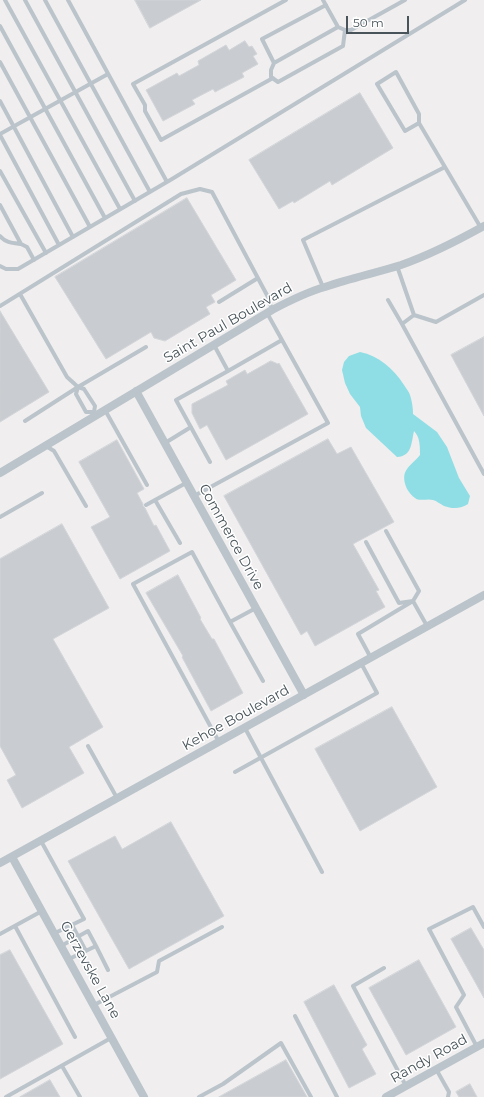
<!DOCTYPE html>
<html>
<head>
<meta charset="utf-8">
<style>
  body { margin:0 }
  #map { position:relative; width:484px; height:1097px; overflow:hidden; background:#f0eeee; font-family:Montserrat,sans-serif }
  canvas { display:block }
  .scale { position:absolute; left:346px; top:16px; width:63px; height:18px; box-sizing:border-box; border:2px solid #48545a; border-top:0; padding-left:5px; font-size:12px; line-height:14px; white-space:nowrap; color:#48545a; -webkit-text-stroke:3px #fff; paint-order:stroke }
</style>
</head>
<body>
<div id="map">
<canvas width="484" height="1097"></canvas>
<div class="scale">50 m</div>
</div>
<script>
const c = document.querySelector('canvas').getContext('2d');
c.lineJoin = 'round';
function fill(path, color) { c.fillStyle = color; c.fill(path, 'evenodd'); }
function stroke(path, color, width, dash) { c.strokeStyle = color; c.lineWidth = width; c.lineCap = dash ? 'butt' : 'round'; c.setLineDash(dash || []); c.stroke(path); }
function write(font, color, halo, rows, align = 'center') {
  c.font = font + ' Montserrat,sans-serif'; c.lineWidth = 3; c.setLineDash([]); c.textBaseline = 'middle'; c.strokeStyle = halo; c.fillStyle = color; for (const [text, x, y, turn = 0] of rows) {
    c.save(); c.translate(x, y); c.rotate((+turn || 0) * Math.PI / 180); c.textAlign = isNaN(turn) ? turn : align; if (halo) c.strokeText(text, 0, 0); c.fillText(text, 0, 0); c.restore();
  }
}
const water = new Path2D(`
  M360,352C379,356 393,368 404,385C406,388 409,392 410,395C412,401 413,408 413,414L437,432L447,447L459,478L470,496L468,504C461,509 452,509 444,506C440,504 437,501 433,500C427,498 420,502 415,498C412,496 409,492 407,489C399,470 410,467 420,455C420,446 420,437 414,431C411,444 412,456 397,457L366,428L361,416L360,407L350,394L345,383L342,370L344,362L349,356Z`);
const building = new Path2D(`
  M135,0H201L150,28Z
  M245,41L249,47L252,46L257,54L253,56L258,64L242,73L244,77L215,92L213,89L192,100L195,104L163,121L146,90L177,73L179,76L199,65L198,61L226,45L229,50Z
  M360,93L393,148L332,185L330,181L294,203L293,201L279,209L249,160Z
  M187,198L236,280L211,295L215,302L206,307L210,314L165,341L154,338L151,332L106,359L55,277Z
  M0,311L49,392L0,422Z
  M484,337V416L451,355Z
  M271,361L278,364L279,363L308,414L226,460L207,425L200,429L192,413V404L228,385L226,381L245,370L247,374Z
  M328,439L337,454L351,447L394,522L353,544L379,590L376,591L385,607L315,646L307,631L301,635L224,496Z
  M117,440L144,489L137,493L143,504V506L145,508L154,526L156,525L170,551L120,579L91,527L110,517L79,462Z
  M62,524L109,608L53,639L103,727L69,747L84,773L22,808L7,780L16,775L0,746V559Z
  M178,575L201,618L200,619L212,639H214L243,693L211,711L182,657L183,656L146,593Z
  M392,707L437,787L360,831L315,749Z
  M171,822L224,916L129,969L68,861L115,836L122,849Z
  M471,928L484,950V998L451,939Z
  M10,950L63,1044L0,1079V955Z
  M419,960L456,1027L406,1055L369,988Z
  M334,985L367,1045L362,1049L376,1074L349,1088L304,1002Z
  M286,1060L307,1097H219Z
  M50,1080L60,1097H20Z
  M470,1084L477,1097H459L456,1092Z`);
const lane = new Path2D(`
  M5,0L120,209
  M25,0L135,201
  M45,0L150,192
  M68,0L167,182
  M323,0L338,27L345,30H351L405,0
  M326,5L262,39L274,63L338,27
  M0,26L105,218
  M0,62L90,227
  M274,63L271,70V77L278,82L343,46L345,30
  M273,78L161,140L145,111V105L133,84L286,0
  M0,101L73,237
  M419,123V114L396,72L377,84L405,131L419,123L481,228
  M0,134L108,74
  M0,135L59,245
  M0,171L46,253
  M0,205L21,244C12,243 6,243 0,236
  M21,244L27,247L34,260
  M0,266L6,269H18L172,179L465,0
  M397,266L414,315L436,322L484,295
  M323,287L303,240L445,167
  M20,294L67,377L78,387L84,389L95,406L94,412L96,415
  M388,300L402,324
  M219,302L258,278
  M0,306L181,194L200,189L212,192L268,297L272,310
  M414,315L402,324L484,474
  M214,345L228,371L282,340L267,313
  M78,387L76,394L86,412H94
  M105,410L147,485
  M25,421L78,387L146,347
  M165,443L191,427
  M46,446L54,451L86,506
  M210,462L176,400L228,371
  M194,496L328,423L282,340
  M155,500L180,543
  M146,505L186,483
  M0,517L42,493
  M386,531L419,591L413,601L427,626
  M366,542L399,603L413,601L358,634L371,658
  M230,622L263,681
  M245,728L322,872
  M219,742L133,584L192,552L230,622L256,608
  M88,746L117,798
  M235,772L377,693L361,663
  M41,841L84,919L55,933
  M72,925L86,951
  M15,926L75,1037
  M0,934L42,911
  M61,946L88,931L96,946
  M69,959L96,946L108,970
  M384,968L353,986L406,1086
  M94,1005L157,972L159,961L222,927
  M295,1016L337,1097
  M477,1047L456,1007L464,995L429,929L473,907L484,927
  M62,1066L80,1097
  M436,1069L449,1092L448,1097
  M6,1097L111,1038
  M199,1097L223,1084L281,1043L311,1097`);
const street = new Path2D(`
  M136,391L304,695
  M0,473L272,310C289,301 307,292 325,287C350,278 376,273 401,265C430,255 457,241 484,226
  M12,857L144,1097
  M0,863L484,595
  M386,1097L484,1043`);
const streetNames = [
  ["Saint Paul Boulevard",228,323,-30],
  ["Commerce Drive",231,537,61],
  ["Kehoe Boulevard",236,718,-29],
  ["Gerzevske Lane",90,970,61],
  ["Randy Road",429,1059,-29]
];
fill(water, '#8fdee5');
fill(building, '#c9ccd0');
stroke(building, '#d2d5d9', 1);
stroke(lane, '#bac4ca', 4);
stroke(street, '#bac4ca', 8);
write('14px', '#48545a', '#fff', streetNames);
</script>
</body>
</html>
